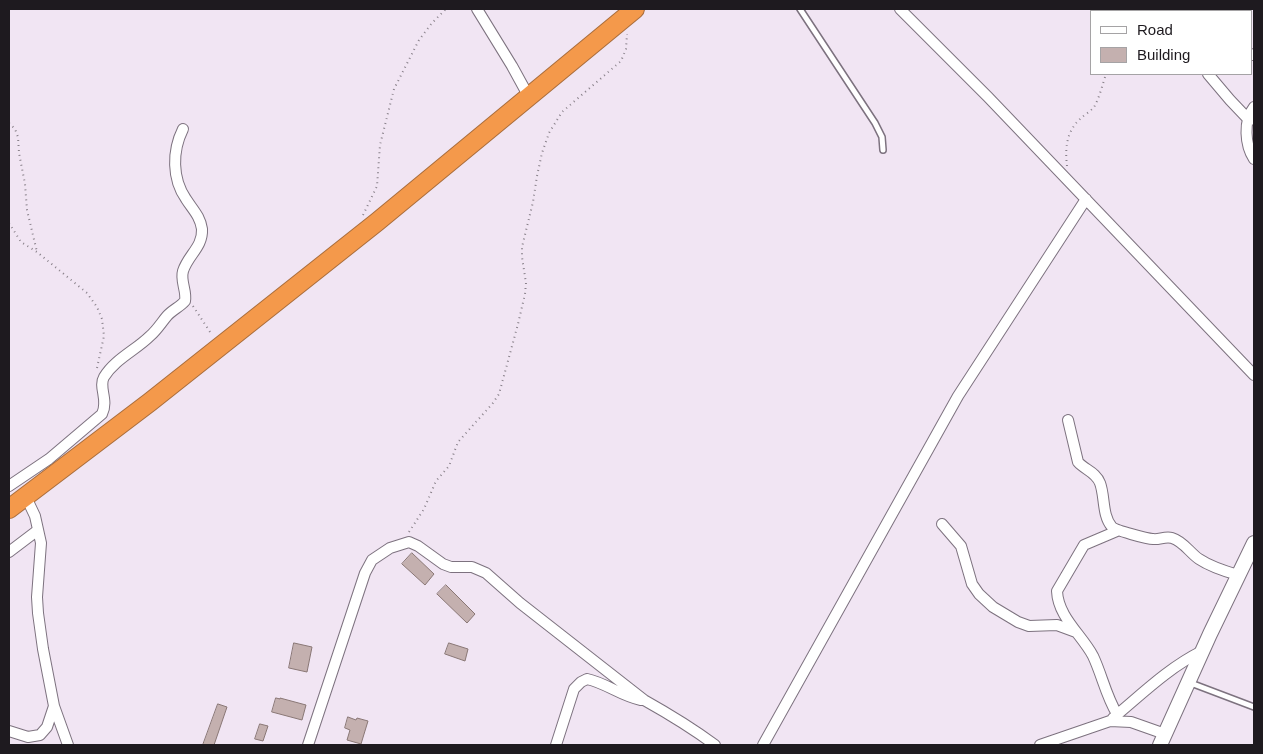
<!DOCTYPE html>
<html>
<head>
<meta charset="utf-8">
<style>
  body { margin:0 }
  #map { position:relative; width:1263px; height:754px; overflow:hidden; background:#f1e5f3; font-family:Helvetica,sans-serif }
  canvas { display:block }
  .frame { position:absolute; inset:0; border:10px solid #1e1a1f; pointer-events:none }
  .legend { position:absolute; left:1090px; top:10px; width:162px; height:65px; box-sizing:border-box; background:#fff; border:1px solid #a5a3a5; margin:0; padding:6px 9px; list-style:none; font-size:15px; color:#1e1a1f }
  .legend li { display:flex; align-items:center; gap:10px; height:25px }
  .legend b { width:25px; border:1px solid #a5a3a5 }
</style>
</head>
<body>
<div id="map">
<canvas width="1263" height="754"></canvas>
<div class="frame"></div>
<ul class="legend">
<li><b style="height:6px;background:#fff"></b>Road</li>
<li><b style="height:14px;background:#c4b0af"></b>Building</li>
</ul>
</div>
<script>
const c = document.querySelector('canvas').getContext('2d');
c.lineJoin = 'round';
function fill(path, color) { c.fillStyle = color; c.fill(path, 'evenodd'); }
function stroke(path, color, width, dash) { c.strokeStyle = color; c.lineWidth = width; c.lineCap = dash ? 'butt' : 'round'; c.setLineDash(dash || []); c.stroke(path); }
const building = new Path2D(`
  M412,553L434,574L425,585L402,564Z
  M446,585L475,614L467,623L437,594Z
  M294,643L312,647L307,672L289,668Z
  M449,643L468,649L465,661L445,654Z
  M276,698L280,699V698L306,705L302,720L272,712Z
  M218,704L227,707L214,745H203Z
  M348,717L356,720L357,718L368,721L361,744L347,740L350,730L345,728Z
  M260,724L268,726L263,741L255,739Z`);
const path = new Path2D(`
  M1101,11V9
  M9,123L15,129L18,137L19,153L25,184L27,210L37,252
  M1067,166C1065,149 1066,132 1080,119C1084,115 1090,112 1094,107C1099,99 1103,83 1106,74
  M363,215L377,186L380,145L394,89L419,40L432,23L446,9
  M9,223L21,242L37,252L87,293L97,307L102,319L104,336L97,368
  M193,306L212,335
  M409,532L424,509L436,481L449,466L458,442L493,403L499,394L518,324L525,294L526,283L522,257V247L533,202L537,176L542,153L549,133L562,112L621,61L626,49L627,34`);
const lane = new Path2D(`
  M800,9L875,123L882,137L883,150
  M1188,682L1254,707`);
const street = new Path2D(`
  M477,9L512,66L529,97
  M900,9L988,97L1254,375
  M1151,9L1155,11
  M1252,55L1254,54
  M1208,74L1230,100L1249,120L1254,119
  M1254,107C1243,121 1245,145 1254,159
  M1068,420L1078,462C1085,470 1096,472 1100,483C1105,496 1102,516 1112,527C1115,530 1147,539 1153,539C1159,540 1165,536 1172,538C1183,541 1190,553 1199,559C1211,567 1224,571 1238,575
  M9,486L49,459L102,414C109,400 98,387 104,377C115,359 136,350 150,336C157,330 161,323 167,316C172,310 180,307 185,301C187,291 180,281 183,271C188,255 203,247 202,229C200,216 193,210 186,199C172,179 172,151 183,129
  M26,497L35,516L41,543L37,597L38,613L43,649L54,706L68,745
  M942,524L961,546L972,584L979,594L993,607L1018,622L1029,626L1057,625L1076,632
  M1117,531L1084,545L1057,591C1058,617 1082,635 1093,656C1102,675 1106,696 1117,714
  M9,552L38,530
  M1113,718C1142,694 1168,668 1202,651
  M9,731L28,737L40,735L47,727L54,706
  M308,745L365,573L372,560L390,548L409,542L418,546L443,564L451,567H472L486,573L520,603L644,700C669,714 692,728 715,745
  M556,745L574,689L581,682L587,679C606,683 621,696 641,700
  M763,745L958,396L1086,199
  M1040,745L1110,721L1131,722L1165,734`);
const secondary = new Path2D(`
  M1160,745L1210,634L1254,543`);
const highway = new Path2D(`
  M9,509L150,402L377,222L635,9`);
fill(building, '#c4b0af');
stroke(building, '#897775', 1);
stroke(lane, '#7d727f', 8);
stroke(street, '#7d727f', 12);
stroke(secondary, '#7d727f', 16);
stroke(highway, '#a96d3c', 20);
stroke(path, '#89818a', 2, [1, 4]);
stroke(lane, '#fff', 5);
stroke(street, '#fff', 10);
stroke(secondary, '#fff', 14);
stroke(highway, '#f4994b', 18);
</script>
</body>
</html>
